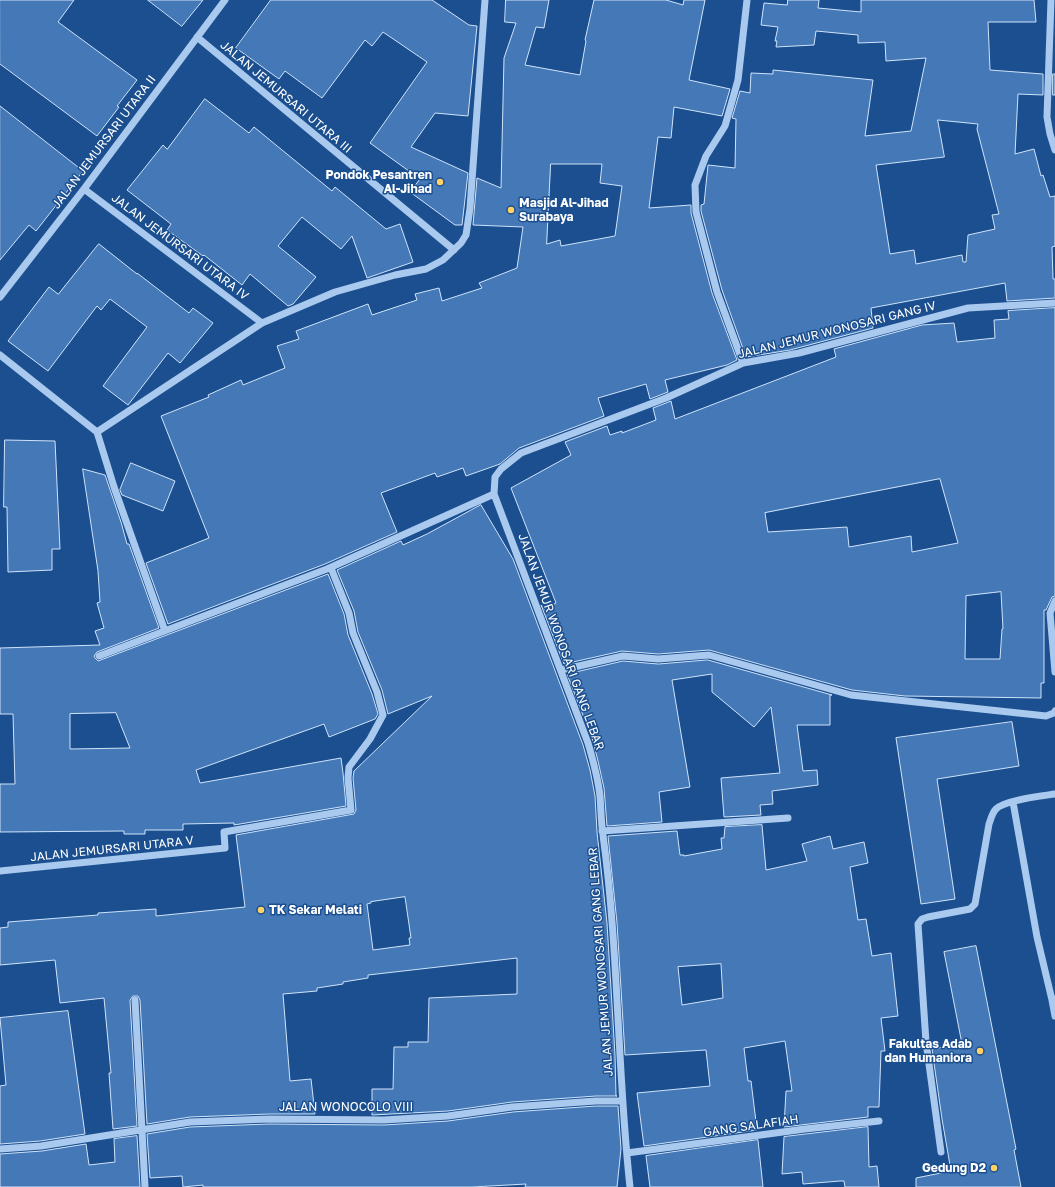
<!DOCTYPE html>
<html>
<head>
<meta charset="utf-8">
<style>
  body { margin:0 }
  canvas { display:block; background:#1b4f8f }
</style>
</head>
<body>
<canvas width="1055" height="1187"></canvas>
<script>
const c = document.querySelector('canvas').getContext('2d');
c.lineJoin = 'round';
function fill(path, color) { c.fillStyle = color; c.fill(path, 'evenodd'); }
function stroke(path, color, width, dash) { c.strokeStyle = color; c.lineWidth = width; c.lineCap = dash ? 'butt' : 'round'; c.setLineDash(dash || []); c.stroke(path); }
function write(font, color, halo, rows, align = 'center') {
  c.font = font + ' "Golos Text",sans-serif'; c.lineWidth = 3; c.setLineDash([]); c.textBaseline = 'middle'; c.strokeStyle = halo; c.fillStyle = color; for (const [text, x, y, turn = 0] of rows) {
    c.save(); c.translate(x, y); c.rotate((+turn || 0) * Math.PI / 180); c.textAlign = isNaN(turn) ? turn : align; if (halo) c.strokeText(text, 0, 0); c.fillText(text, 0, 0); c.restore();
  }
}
const building = new Path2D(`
  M0,0H74L58,22L137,80L117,106L119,107L97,136L0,64Z
  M148,0H203L182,26Z
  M271,0H432L469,25L477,26L468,116L435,113L411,147L468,173L462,225H455L410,192L420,179L370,143L427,62L383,32L372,46L365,40L322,98L285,71L279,79L236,48Z
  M506,0H549L544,28L536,27L525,65L580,75L586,41L585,40L594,0H666L683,5L684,0H705L689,80L730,89L722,116L674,107L671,138L658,137L649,208L691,205V213L712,293L737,360L727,365L665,380L668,392L650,399L646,384L598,398L604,416L519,448L500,464L466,476L463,468L437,477L435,473L381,493L397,532L325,564L168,624L146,563L209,538L161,416L209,397L208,395L241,380L243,385L285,368L277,346L299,339L296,331L368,304L372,315L417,300L415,294L439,288L442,301L482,288L479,283L517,268L523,227L473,225L477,178L501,188L504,58L516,23L505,22ZM551,164H602L600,183L622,186L615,236L561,246L560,240L547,244Z
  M788,0H819L818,8L861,12V0H1034L1036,22H988L990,70L1043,74V95L1018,94L1015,154L1034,149L1041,176L1043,175L1050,197L1055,196V246L1052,247L1053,279H1055V298L1007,301L1005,283L871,308L873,328L790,350L746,357L722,290L701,211V205L704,204L708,165L735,168L736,119L732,118L740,91L750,93L751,73L773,74V70L873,80L865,136L911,131L926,58L886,61L885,42L858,43V35L816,31L814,45L776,47L777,41H775L778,27L761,25L764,3L787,5ZM938,120L978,124L977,129L999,214L992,215L995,229L968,235L966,262H963L962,255L916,264L914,250L890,254L876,165L944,157Z
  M1053,74H1055V95H1053Z
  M205,99L249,133L254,127L332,191L335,187L386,229L400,224L413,262L367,278L352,236L341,249L302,217L278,246L316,277L293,304L288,306L250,274L242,285L204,255L203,256L167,230L171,224L127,190L163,145L167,149Z
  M0,106L83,171L36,231L29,225L0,260Z
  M99,244L137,274V273L189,313L193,308L213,323L180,363L168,353L128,405L103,386L147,327L110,299L101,310L97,306L48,371L8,341L49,287L58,294Z
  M1055,308V596L1052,597L1046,610H1044V683H1041V698L905,696L852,690L709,650L658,654L622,651L564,664L541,605L544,609L556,603L511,488L571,455L565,442L607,426L610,435L622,431V433L656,420L653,408L671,401L675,419L836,357L834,349L922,325L954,323L957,342L995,338L994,320L1009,319L1008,311ZM940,479L958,543L912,552L911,536L849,547L847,527L768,532L765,513ZM1001,592L1003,629H1002L1000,659H965L966,596Z
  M5,440L55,441L60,549H52V570L8,572L7,507H4Z
  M131,463L175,481L163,511L122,495L120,490Z
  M83,469L105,475L121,522L127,544H129L159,628L97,652L94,656L95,658L98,661L328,574L344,614L348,635L372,694L378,714L375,719L329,737L324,724L196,770L200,783L341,758L343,773L346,806L234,825V823L183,824V830H145V834H124V831L0,832V784H15L13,714H0V648L100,645L95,631L104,628L97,603L100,602L98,571ZM116,713L130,748L70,749V714Z
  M481,505L513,559L583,745L590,770L595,796L597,832L607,923L615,1055L616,1096H617H596L512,1102L448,1111L372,1115V1089H393L394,1047H408V1042H428L429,998L517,994V958L368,975V978L343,982V984L317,988V991L283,994L290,1081L311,1079L315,1114H269L190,1117L147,1124L140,1000L138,996H133L130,1000L137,1126L113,1129L109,1073H111L104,998L60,1003L55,960L0,965V928L8,927V922L98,915V913L156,909V916L245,907L236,835L354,814L356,810L353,778L354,771L432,696L388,714L382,690L358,632L354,611L337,570L401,541L403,545L427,534ZM405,897L411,938H409L410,945L373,950L367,904L371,903V902Z
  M708,660L832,695H830V725H797L803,771L817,770L818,785L772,791L773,804L760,805L761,815L724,817L721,778L780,773L771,707L754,727L712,692V674L672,680L690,787L659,792L662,822L607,826L604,788L598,761L593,741L567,674L623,661L658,664Z
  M1012,722L1019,766L937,779L955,899L921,904L896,738Z
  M762,825L766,870L807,861L802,844L830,836L833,849L864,842L868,863L850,867L858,920L866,919L872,956L891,953L898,1016L881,1018L885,1051H881L879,1107H868V1117L784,1127L786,1091H792L785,1041L744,1048L748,1081H751L757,1130L644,1146L637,1093L710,1086L706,1050L625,1055L617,923L608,836L677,831L680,855H684V856L722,849L721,838H724L725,827ZM721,964L723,998L682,1005L678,967Z
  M976,946L1016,1149L1014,1150L1021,1187H916V1178L951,1171L942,1119L932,1049L962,1044L944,952Z
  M68,1011L85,1134L40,1141L0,1144V1086L6,1085L0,1018Z
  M596,1106H618L621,1149L617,1187H525L526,1184L472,1187H203V1185L183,1187L182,1176L150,1178L147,1134L190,1127L269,1124L384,1125L448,1121L513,1112Z
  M868,1127L869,1167L877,1166L879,1187H845L844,1181H840L803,1184L802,1172L782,1174L784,1137Z
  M137,1136L140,1187H0V1154L42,1151L86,1144L89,1165L115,1162L114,1139Z
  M758,1140L763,1187H650L646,1156Z`);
const minor = new Path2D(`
  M1051,0L1047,117L1050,134L1055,150
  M197,37L454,250
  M84,189L262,323
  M0,297L84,189L225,0
  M0,355L97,432
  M743,363L717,292L696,212L695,185L706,156L725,126L738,80L747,0
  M97,432L262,323L335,292L395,275L426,269L443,260L461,243L466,235L470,208L485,0
  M97,432L114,487L165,631
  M1055,601L1050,613L1055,672
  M99,656L327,569L494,494
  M561,670L623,656L658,659L709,655L851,695L1046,716L1054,713L1055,711
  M1013,802L1037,937L1052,1000
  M602,831L788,818
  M0,871L225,848L224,832L351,810L348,778L349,767L370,739L383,715L377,692L353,633L349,613L331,568
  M1055,999L1052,1000L1055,1016
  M135,1000L145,1187
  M0,1149L41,1146L190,1122L269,1119L384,1120L448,1116L512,1107L596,1101H622
  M941,1152L926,1042L918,924L922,919L928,917L970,909L975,904L989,824C991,819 992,813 996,809C1005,800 1042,796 1055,794
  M627,1153L805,1129L879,1121
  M630,1187C617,1070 619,952 603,835C601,822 601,809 600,796C598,778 593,760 588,743L494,494L495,477L501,469L521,453L666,398L743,363L799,353L968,308L1055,303`);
const markers = [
  [440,182,4,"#ffd166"],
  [511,210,4,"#ffd166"],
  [261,910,4,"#ffd166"],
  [980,1051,4,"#ffd166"],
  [994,1168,4,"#ffd166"]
];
const streetNames = [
  ["JALAN JEMURSARI UTARA III",286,97,40],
  ["JALAN JEMURSARI UTARA II",104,142,-53],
  ["JALAN JEMURSARI UTARA IV",180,247,37],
  ["JALAN JEMUR WONOSARI GANG IV",837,330,-14],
  ["JALAN JEMUR WONOSARI GANG LEBAR",561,642,70],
  ["JALAN JEMURSARI UTARA V",112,849,-6],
  ["JALAN JEMUR WONOSARI GANG LEBAR",601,962,-94],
  ["JALAN WONOCOLO VIII",346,1107],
  ["GANG SALAFIAH",751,1126,-8]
];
const poiNames = [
  ["Pondok Pesantren",432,175],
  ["Al-Jihad",432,189],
  ["Masjid Al-Jihad",519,203,"left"],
  ["Surabaya",519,217,"left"],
  ["TK Sekar Melati",269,910,"left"],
  ["Fakultas Adab",972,1044],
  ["dan Humaniora",972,1058],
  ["Gedung D2",986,1168]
];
fill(building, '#4478b7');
stroke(building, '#cfe3fa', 1);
stroke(minor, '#a9c9ee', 7);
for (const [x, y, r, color] of markers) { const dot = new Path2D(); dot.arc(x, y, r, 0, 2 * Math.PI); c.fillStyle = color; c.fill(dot); stroke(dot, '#1b4f8f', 1.5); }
write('12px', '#fff', '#1b4f8f', streetNames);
write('bold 12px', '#fff', '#1b4f8f', poiNames, 'right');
</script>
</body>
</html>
